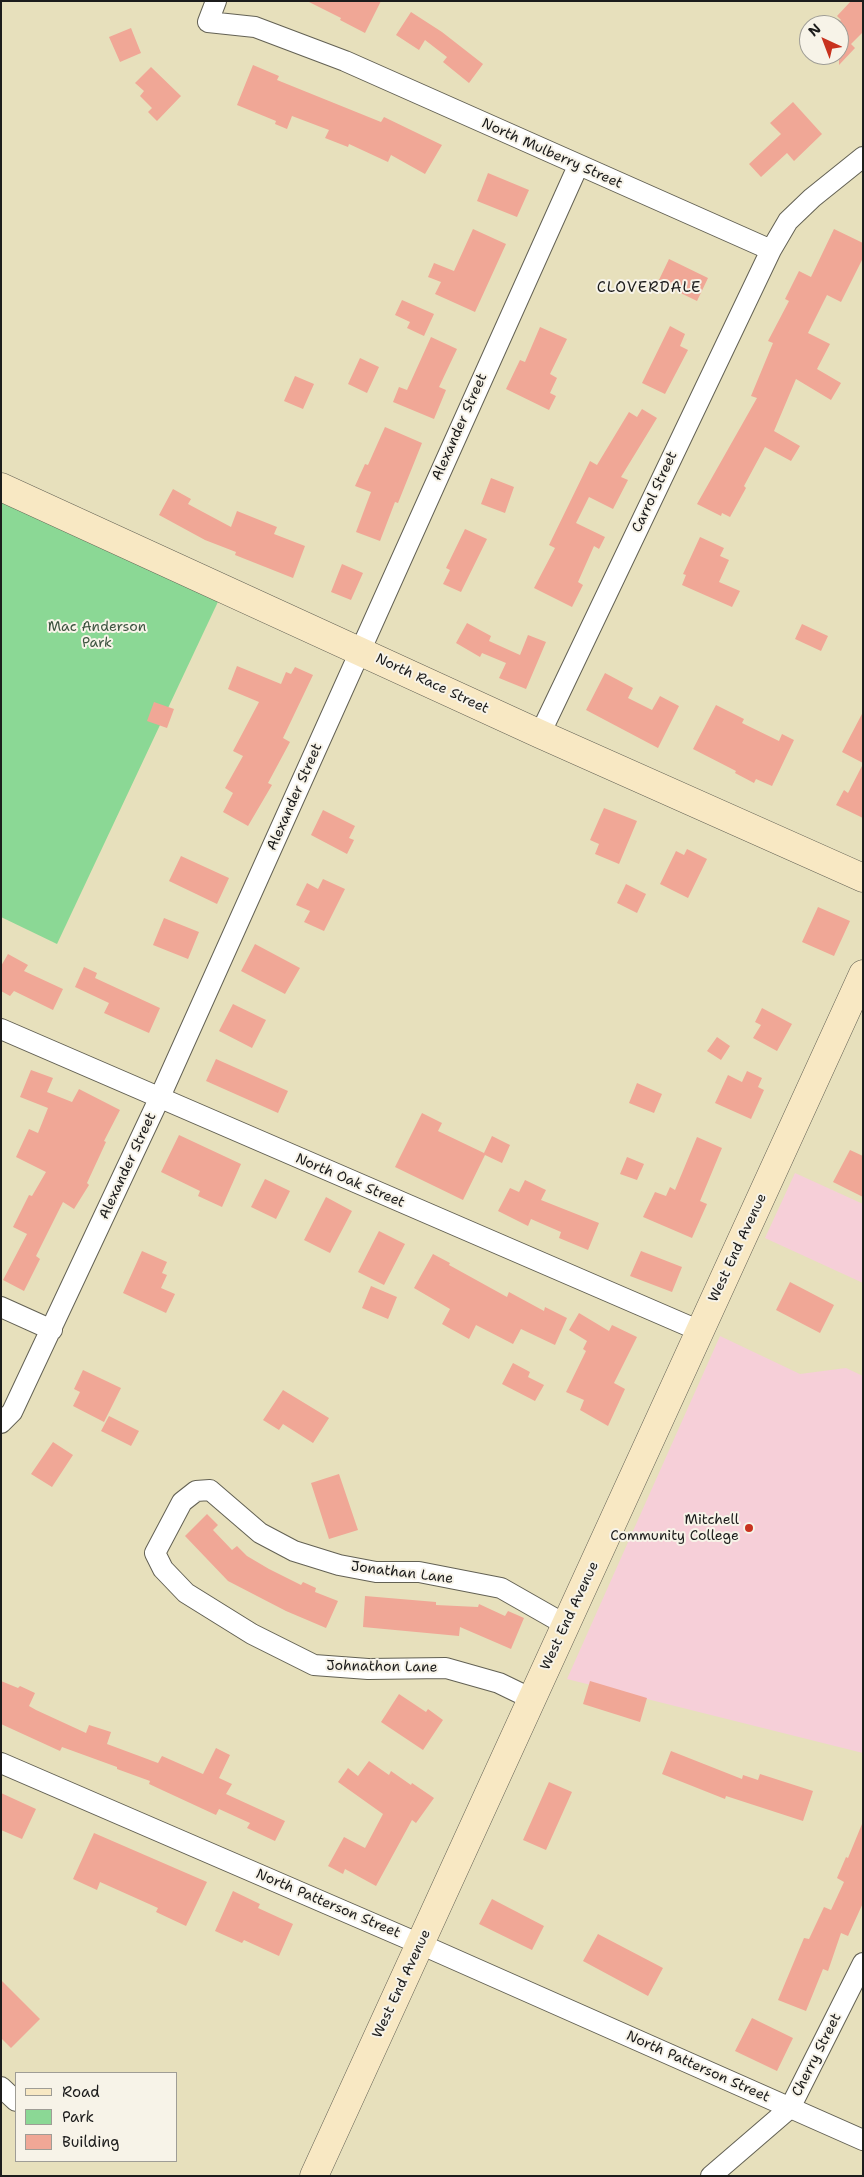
<!DOCTYPE html>
<html>
<head>
<meta charset="utf-8">
<style>
  body { margin:0 }
  #map { position:relative; width:864px; height:2177px; overflow:hidden; background:#e7e0bc; font-family:"Shantell Sans",sans-serif }
  canvas { display:block }
  .frame { position:absolute; inset:0; border:2px solid #1c1c1c; pointer-events:none }
  .legend { position:absolute; left:15px; top:2072px; width:162px; height:90px; box-sizing:border-box; background:#f7f3e8; border:1px solid #9f9d96; margin:0; padding:6px 9px; list-style:none; font-size:15px; color:#1c1c1c }
  .legend li { display:flex; align-items:center; gap:10px; height:25px }
  .legend b { width:25px; border:1px solid #9f9d96 }
  .north { position:absolute; left:799px; top:15px; width:50px; height:50px; box-sizing:border-box; background:#f7f3e8; border:1px solid #9f9d96; border-radius:50%; rotate:317deg; font-size:14px; font-weight:700; line-height:20px; text-align:center; color:#1c1c1c }
  .north::after { content:''; display:block; margin:auto; width:18px; height:22px; background:#c8321e; clip-path:polygon(50% 0,100% 100%,50% 72%,0 100%) }
</style>
</head>
<body>
<div id="map">
<canvas width="864" height="2177"></canvas>
<div class="frame"></div>
<ul class="legend">
<li><b style="height:6px;background:#f8e8c3"></b>Road</li>
<li><b style="height:14px;background:#8bd895"></b>Park</li>
<li><b style="height:14px;background:#f0a796"></b>Building</li>
</ul>
<div class="north">N</div>
</div>
<script>
const c = document.querySelector('canvas').getContext('2d');
c.lineJoin = 'round';
function fill(path, color) { c.fillStyle = color; c.fill(path, 'evenodd'); }
function stroke(path, color, width, dash) { c.strokeStyle = color; c.lineWidth = width; c.lineCap = dash ? 'butt' : 'round'; c.setLineDash(dash || []); c.stroke(path); }
function write(font, color, halo, rows, align = 'center') {
  c.font = font + ' "Shantell Sans",sans-serif'; c.lineWidth = 4; c.setLineDash([]); c.textBaseline = 'middle'; c.strokeStyle = halo; c.fillStyle = color; for (const [text, x, y, turn = 0] of rows) {
    c.save(); c.translate(x, y); c.rotate((+turn || 0) * Math.PI / 180); c.textAlign = isNaN(turn) ? turn : align; if (halo) c.strokeText(text, 0, 0); c.fillText(text, 0, 0); c.restore();
  }
}
const built = new Path2D(`
  M795,1173L863,1204V1283L765,1238Z
  M720,1336L800,1374L846,1368L863,1376V1753L567,1679Z`);
const green = new Path2D(`
  M1,486L224,589L57,944L1,917Z`);
const building = new Path2D(`
  M307,1H381L365,33L340,20L341,18Z
  M851,1H863V32L851,44L855,48L839,65V22L841,20L837,16Z
  M411,12L442,32L483,64L469,83L443,62L447,57L425,40L419,50L396,35Z
  M131,28L141,53L120,62L109,37Z
  M253,65L279,76L277,80L381,122L384,117L442,145L425,174L391,155L388,162L349,144L348,147L325,138L329,130L292,116L287,129L275,124L276,121L237,105Z
  M151,67L181,96L157,121L148,112L152,108L140,96L144,91L135,83Z
  M793,102L822,134L794,161L787,153L761,177L749,164L781,134L770,123Z
  M488,173L529,190L517,217L477,201Z
  M473,229L506,244L475,312L435,294L441,282L428,277L434,263L454,271Z
  M834,229L863,243V258L841,302L827,295L808,333L830,344L817,369L841,383L831,400L796,379L774,431L800,446L791,461L765,447L744,486L746,488L730,517L722,513L721,516L697,504L757,398L751,396L773,343L768,341L789,301L785,299L799,271L811,277Z
  M669,259L708,278L697,301L658,282Z
  M402,300L434,314L424,336L407,328L410,322L395,315Z
  M670,326L685,334L680,346L688,350L665,394L642,383Z
  M540,327L567,339L550,374L557,378L550,393L556,396L549,410L506,389L520,360L525,362Z
  M431,337L457,349L439,387L446,390L434,419L393,402L399,387L407,390Z
  M360,358L379,367L367,393L348,384Z
  M295,376L314,384L303,409L284,401Z
  M642,409L657,418L621,477L628,480L613,509L589,497L576,523L605,537L599,549L594,546L578,582L583,585L572,607L534,588L555,548L549,545L590,461L597,465L629,412L637,417Z
  M385,427L422,443L398,503L395,502L380,541L356,532L371,492L355,486L365,464L368,465Z
  M491,478L514,487L505,513L481,504Z
  M173,489L191,499L188,504L231,527L237,511L277,527L274,534L305,546L293,578L235,555L236,552L205,540L159,515Z
  M465,529L487,539L461,592L443,584L450,570L446,568Z
  M700,537L724,548L720,556L729,560L719,582L740,591L732,607L682,585L686,575L683,574Z
  M342,564L363,573L351,600L331,592Z
  M467,623L491,636L489,641L520,655L528,635L546,642L526,689L499,678L506,663L482,653L480,657L456,643Z
  M802,624L828,636L821,651L795,639Z
  M237,666L281,684L286,672L291,674L295,667L313,675L283,738L290,742L268,783L272,785L248,826L223,812L233,793L225,788L243,756L233,751L259,702L228,689Z
  M605,673L633,688L628,698L652,710L660,696L679,706L658,748L586,710Z
  M154,702L174,709L167,728L147,721Z
  M716,705L744,719L742,723L779,741L782,734L794,740L772,786L756,779L754,783L735,773L736,771L693,749Z
  M863,712V763L842,752Z
  M863,764V818L836,805L844,790L848,793Z
  M604,808L637,821L619,864L595,854L599,844L590,840Z
  M323,810L355,826L349,838L354,840L347,854L311,835Z
  M687,849L707,859L688,898L660,884L676,851L684,855Z
  M181,856L229,878L217,904L169,881Z
  M323,879L345,889L324,931L304,922L310,911L296,905L307,883L318,889Z
  M626,884L646,894L637,913L617,903Z
  M818,907L850,921L834,956L802,942Z
  M164,918L199,932L188,959L153,945Z
  M255,944L300,968L285,994L241,971Z
  M8,954L28,965L24,971L63,989L53,1010L14,991L10,996L1,991V966Z
  M84,967L97,973L95,978L160,1008L149,1033L104,1013L109,1003L75,987Z
  M233,1004L266,1020L252,1048L219,1031Z
  M762,1008L792,1024L777,1051L753,1038L761,1025L755,1022Z
  M717,1037L730,1046L721,1060L707,1051Z
  M216,1059L288,1091L278,1113L206,1081Z
  M31,1070L53,1078L47,1092L72,1102L79,1089L120,1110L104,1141L106,1142L87,1183L89,1185L74,1209L63,1202L36,1256L40,1259L24,1291L3,1280L27,1234L13,1227L29,1195L32,1196L46,1172L16,1157L29,1129L38,1133L48,1108L20,1097Z
  M747,1071L762,1078L758,1087L764,1090L751,1119L715,1103L728,1075L742,1082Z
  M637,1083L662,1094L654,1113L629,1103Z
  M422,1113L442,1123L438,1131L484,1153L492,1136L510,1145L502,1163L485,1155L463,1200L395,1167Z
  M179,1135L241,1164L222,1207L198,1196L200,1191L161,1172Z
  M697,1137L722,1148L700,1201L707,1204L692,1238L643,1217L655,1192L666,1196L670,1187L675,1190Z
  M850,1150L863,1156V1197L833,1182Z
  M627,1157L644,1164L637,1180L620,1174Z
  M265,1179L290,1191L276,1219L251,1207Z
  M525,1180L546,1190L541,1200L599,1223L588,1250L559,1238L561,1232L531,1219L528,1226L498,1211L510,1188L519,1192Z
  M326,1197L352,1211L330,1253L304,1240Z
  M379,1231L405,1244L384,1285L358,1272Z
  M142,1251L167,1262L162,1273L167,1275L161,1288L175,1294L166,1313L123,1293Z
  M641,1251L682,1267L672,1292L630,1276Z
  M433,1254L450,1263L449,1265L507,1297L509,1292L544,1311L545,1307L567,1318L555,1345L521,1329L513,1344L476,1325L469,1339L442,1324L450,1309L414,1288Z
  M790,1282L834,1305L820,1333L776,1310Z
  M371,1286L397,1297L388,1319L362,1308Z
  M579,1313L609,1331L612,1325L637,1337L614,1383L625,1389L608,1426L580,1410L584,1400L566,1392L586,1351L583,1349L587,1341L569,1330Z
  M513,1363L530,1372L528,1377L544,1385L535,1401L502,1384Z
  M83,1370L121,1388L104,1422L73,1406L80,1392L74,1389Z
  M283,1390L329,1418L313,1443L283,1424L279,1430L263,1420Z
  M109,1416L139,1431L131,1446L101,1431Z
  M53,1442L73,1455L52,1487L31,1474Z
  M339,1474L358,1530L329,1539L311,1483Z
  M207,1514L218,1525L213,1530L232,1550L237,1546L247,1556L269,1569L301,1585L303,1582L316,1588L315,1592L338,1601L326,1628L286,1611L228,1581L185,1536Z
  M365,1596L436,1602V1605L478,1607L479,1604L505,1616L508,1611L524,1618L511,1649L460,1627L459,1636L363,1627Z
  M1,1681L18,1688L20,1686L35,1693L29,1706L36,1710L86,1733L89,1725L111,1732L107,1744L158,1763L162,1756L203,1774L216,1748L230,1755L219,1778L232,1784L226,1794L285,1821L275,1841L247,1828L250,1823L219,1809L216,1815L149,1784L150,1781L117,1769V1767L62,1747L60,1751L1,1724Z
  M590,1681L647,1698L640,1722L583,1704Z
  M399,1694L426,1712L428,1709L443,1720L423,1750L381,1722Z
  M671,1751L742,1779L743,1775L758,1780L760,1774L813,1791L803,1821L726,1796L725,1799L662,1774Z
  M369,1761L389,1775L391,1771L411,1785L412,1783L434,1798L416,1823L412,1820L376,1886L345,1869L343,1874L328,1866L344,1837L365,1848L383,1814L338,1782L348,1768L358,1776Z
  M549,1782L572,1792L546,1850L523,1840Z
  M1,1793L36,1809L22,1839L1,1830Z
  M862,1824L863,1903L848,1936L841,1933L828,1971L823,1969L806,2011L778,2000L804,1938L809,1939L824,1907L831,1910L844,1882L837,1878L846,1857L848,1858Z
  M94,1833L207,1882L186,1926L156,1912L158,1908L100,1882L97,1890L73,1879Z
  M233,1891L260,1904L258,1908L293,1924L279,1956L244,1940L242,1943L215,1931Z
  M492,1899L544,1926L532,1950L479,1924Z
  M598,1934L663,1968L648,1996L583,1961Z
  M1,1980L40,2019L11,2048L1,2038Z
  M752,2018L793,2038L777,2071L735,2051Z`);
const street = new Path2D(`
  M216,1L208,22L255,27L345,61L771,250
  M540,734L771,250L788,221L812,198L863,157
  M1,1029L700,1331
  M1,1307L52,1330
  M1,1423L12,1412L159,1099L578,166
  M532,1699L499,1683L446,1668L368,1669L314,1665L252,1634L186,1593L163,1569L155,1553L182,1502L196,1491L210,1490L260,1533L294,1551L339,1565L376,1572H419L501,1588L566,1625
  M1,1763L420,1944L863,2140
  M1,2087L16,2101
  M711,2176L790,2108L863,1963`);
const secondary = new Path2D(`
  M1,487L540,734L863,878
  M314,2176L863,974`);
const markers = [
  [749,1528,5,"#c8321e"]
];
const streetNames = [
  ["North Mulberry Street",552,154,24],
  ["Alexander Street",460,427,-66],
  ["Carrol Street",655,492,-65],
  ["North Race Street",432,684,25],
  ["Alexander Street",295,797,-66],
  ["Alexander Street",128,1166,-65],
  ["North Oak Street",350,1181,23],
  ["West End Avenue",738,1248,-65],
  ["Jonathan Lane",402,1573,7],
  ["West End Avenue",570,1616,-65],
  ["Johnathon Lane",382,1667,1],
  ["North Patterson Street",328,1904,23],
  ["West End Avenue",402,1984,-65],
  ["Cherry Street",817,2055,-63],
  ["North Patterson Street",698,2067,24]
];
const parkNames = [
  ["Mac Anderson",97,627],
  ["Park",97,643]
];
const poiNames = [
  ["Mitchell",739,1520],
  ["Community College",739,1536]
];
const neighbourhoodNames = [
  ["CLOVERDALE",649,288]
];
fill(built, '#f6cfd8');
fill(green, '#8bd895');
fill(building, '#f0a796');
stroke(street, '#636154', 22);
stroke(secondary, '#636154', 29);
stroke(street, '#fff', 20);
stroke(secondary, '#f8e8c3', 28);
for (const [x, y, r, color] of markers) { const dot = new Path2D(); dot.arc(x, y, r, 0, 2 * Math.PI); c.fillStyle = color; c.fill(dot); stroke(dot, '#f7f3e8', 2); }
write('14px', '#1c1c1c', '#f7f3e8', streetNames);
write('14px', '#3d5440', '#f7f3e8', parkNames);
write('14px', '#1c1c1c', '#f7f3e8', poiNames, 'right');
c.letterSpacing = '1px';
write('15px', '#1c1c1c', '#f7f3e8', neighbourhoodNames);
c.letterSpacing = '0px';
</script>
</body>
</html>
